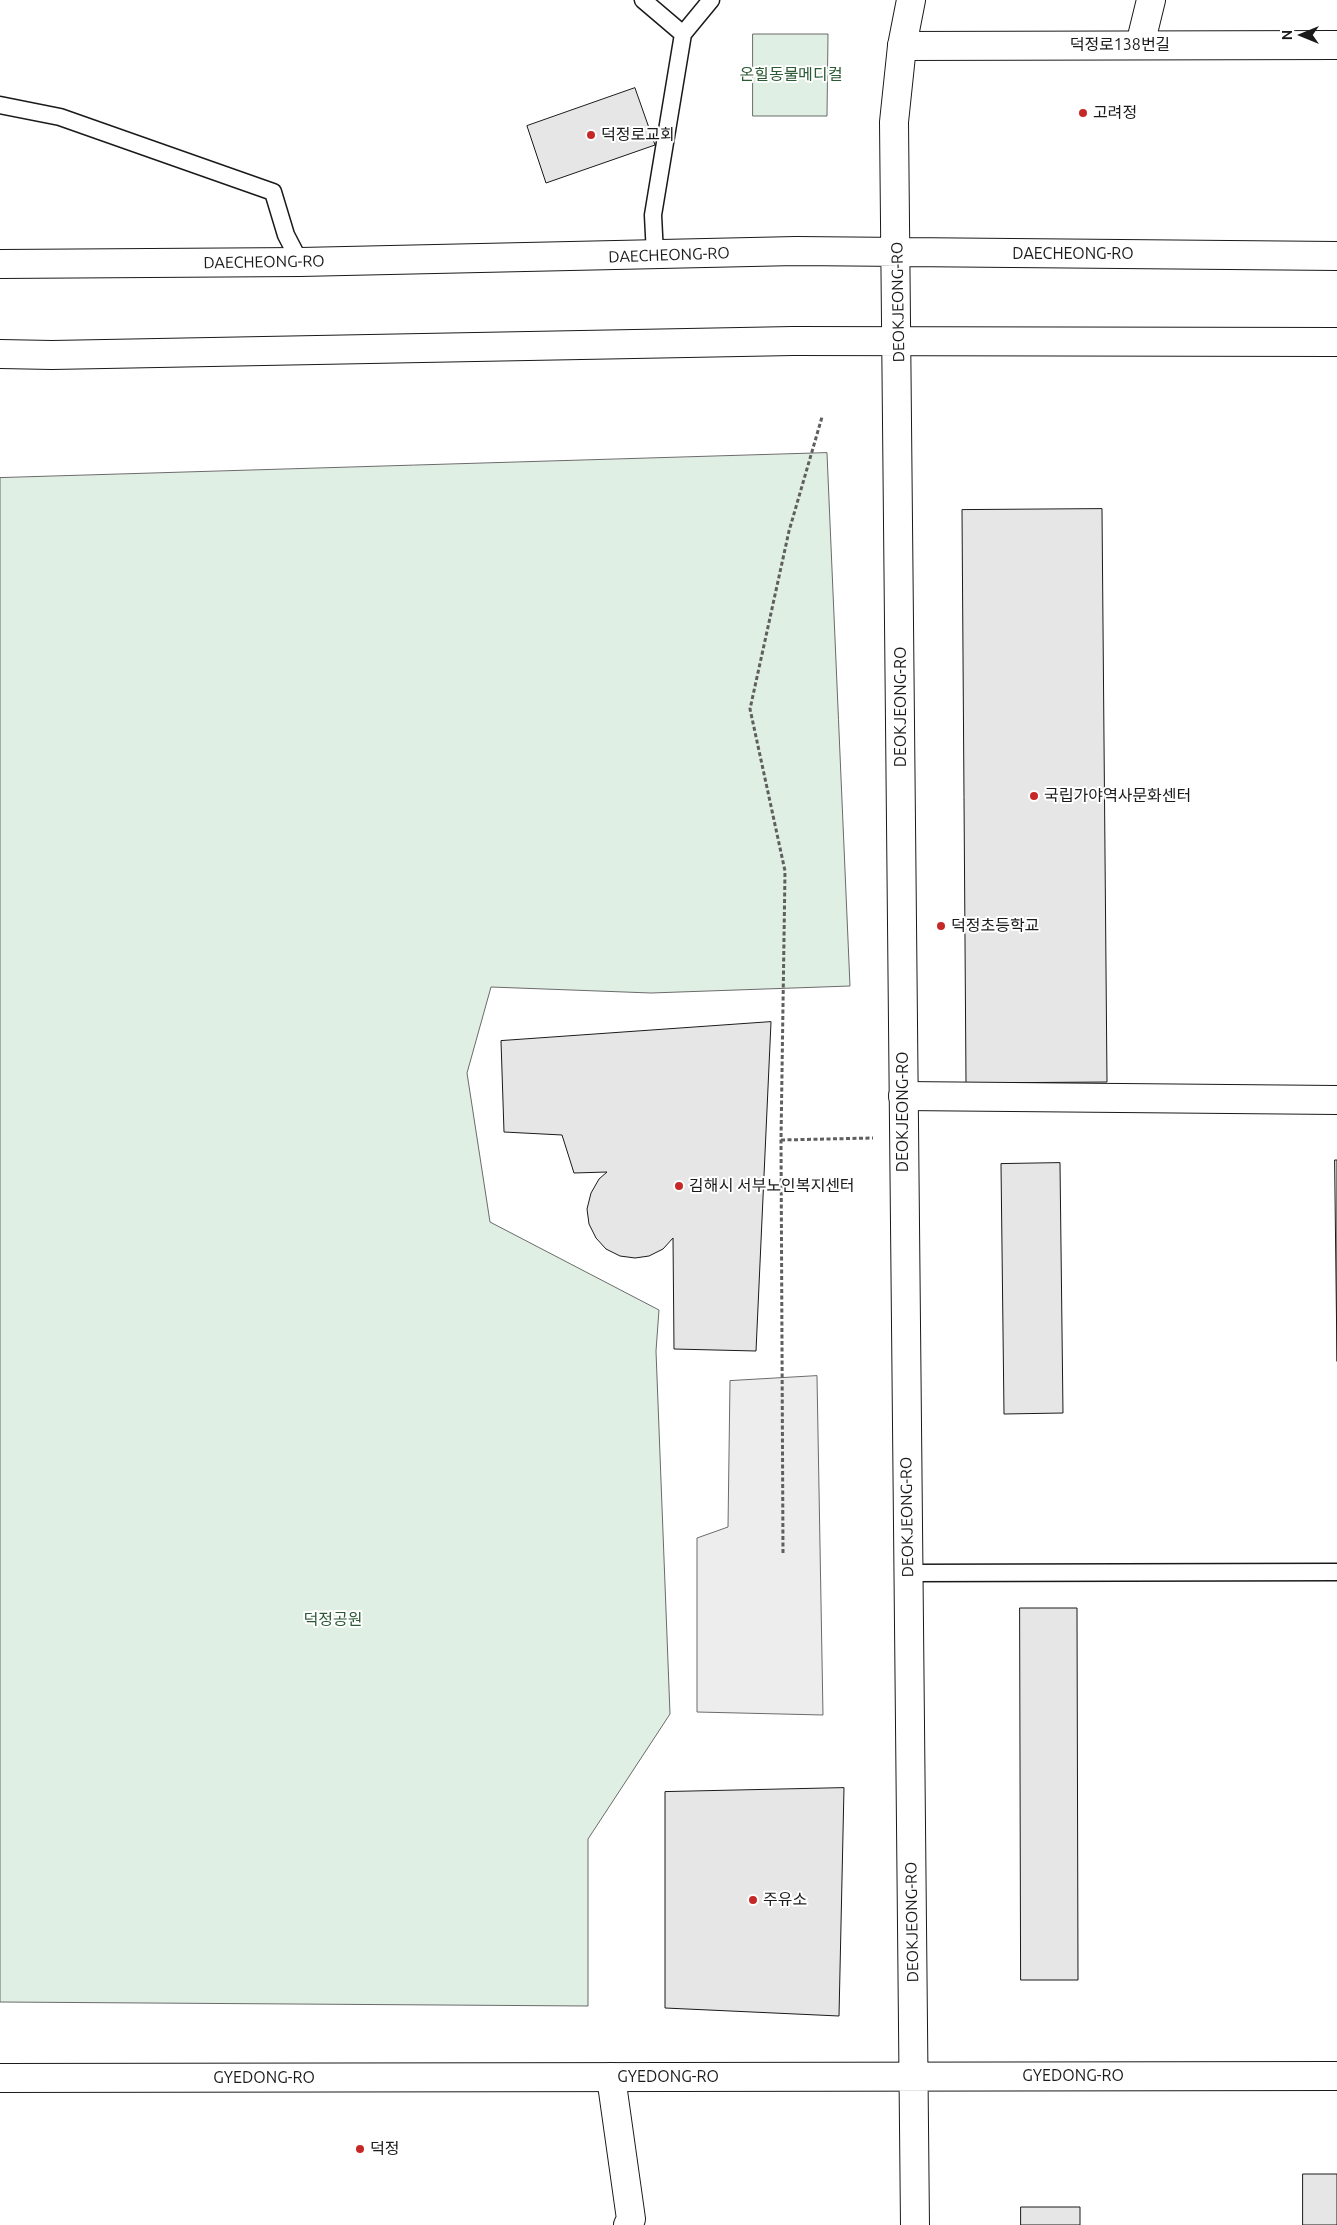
<!DOCTYPE html>
<html>
<head>
<meta charset="utf-8">
<style>
  body { margin:0 }
  #map { position:relative; width:1337px; height:2225px; overflow:hidden; background:#fff; font-family:Ubuntu,sans-serif }
  canvas { display:block }
  .north { position:absolute; left:1277px; top:10px; width:50px; height:50px; -webkit-text-stroke:4px #fff; paint-order:stroke; rotate:270deg; font-size:14px; font-weight:700; line-height:20px; text-align:center; color:#1a1a1a }
  .north::after { content:''; display:block; margin:auto; width:18px; height:22px; background:#1a1a1a; clip-path:polygon(50% 0,100% 100%,50% 72%,0 100%) }
</style>
</head>
<body>
<div id="map">
<canvas width="1337" height="2225"></canvas>
<div class="north">N</div>
</div>
<script>
const c = document.querySelector('canvas').getContext('2d');
c.lineJoin = 'round';
function fill(path, color) { c.fillStyle = color; c.fill(path, 'evenodd'); }
function stroke(path, color, width, dash) { c.strokeStyle = color; c.lineWidth = width; c.lineCap = dash ? 'butt' : 'round'; c.setLineDash(dash || []); c.stroke(path); }
function write(font, color, halo, rows, align = 'center') {
  c.font = font + ' Ubuntu,"Noto Sans KR",sans-serif'; c.lineWidth = 4; c.setLineDash([]); c.textBaseline = 'middle'; c.strokeStyle = halo; c.fillStyle = color; for (const [text, x, y, turn = 0] of rows) {
    c.save(); c.translate(x, y); c.rotate((+turn || 0) * Math.PI / 180); c.textAlign = isNaN(turn) ? turn : align; if (halo) c.strokeText(text, 0, 0); c.fillText(text, 0, 0); c.restore();
  }
}
const green = new Path2D(`
  M753,34H828L827,116H753Z
  M827,453L850,986L651,993L491,987L467,1073L490,1222L659,1310L656,1351L670,1714L588,1839V2006L0,2002V478Z`);
const parking = new Path2D(`
  M817,1376L823,1715L697,1712V1538L728,1527L730,1381Z`);
const building = new Path2D(`
  M635,88L655,145L546,183L527,126Z
  M1102,509L1107,1082L966,1083L962,510Z
  M771,1022L756,1351L674,1349L673,1238L663,1249L649,1256L635,1258L620,1256L606,1249L596,1238L589,1224L587,1209L591,1193L599,1179L607,1172L574,1173L562,1135L504,1132L501,1041Z
  M1335,1160H1337V1361Z
  M1060,1163L1063,1413L1004,1414L1001,1164Z
  M1020,1608H1077L1078,1980H1021Z
  M844,1788L839,2016L665,2008V1792Z
  M1303,2174H1337V2225H1303Z
  M1021,2207H1080V2225H1021Z`);
const path = new Path2D(`
  M781,1140L873,1138
  M783,1553L781,1140L785,871L750,709L789,531L822,417`);
const lane = new Path2D(`
  M643,0L683,34
  M0,105L60,117L273,192L286,235L300,262
  M655,255L653,215L683,34L711,0
  M908,1573L1337,1572`);
const street = new Path2D(`
  M1140,45L1151,0
  M902,46L1337,45
  M903,1096L1337,1100
  M611,2077L631,2219L628,2225`);
const secondary = new Path2D(`
  M911,0L902,46L894,122L915,2225
  M0,264L300,262L796,251L1337,256
  M0,354L52,355L793,341L1337,342
  M0,2078L1337,2076`);
const markers = [
  [1083,113,5,"#c62828"],
  [591,135,5,"#c62828"],
  [1034,796,5,"#c62828"],
  [941,926,5,"#c62828"],
  [679,1186,5,"#c62828"],
  [753,1900,5,"#c62828"],
  [360,2149,5,"#c62828"]
];
const streetNames = [
  ["덕정로138번길",1120,45],
  ["DAECHEONG-RO",1073,254],
  ["DAECHEONG-RO",669,255,-2],
  ["DAECHEONG-RO",264,262,-1],
  ["DEOKJEONG-RO",898,302,-91],
  ["DEOKJEONG-RO",901,707,-90],
  ["DEOKJEONG-RO",903,1112,-90],
  ["DEOKJEONG-RO",907,1517,-91],
  ["DEOKJEONG-RO",912,1922,-91],
  ["GYEDONG-RO",1073,2076],
  ["GYEDONG-RO",668,2077],
  ["GYEDONG-RO",264,2078]
];
const parkNames = [
  ["온힐동물메디컬",791,75],
  ["덕정공원",333,1620]
];
const poiNames = [
  ["고려정",1093,113],
  ["덕정로교회",601,135],
  ["국립가야역사문화센터",1044,796],
  ["덕정초등학교",951,926],
  ["김해시 서부노인복지센터",689,1186],
  ["주유소",763,1900],
  ["덕정",370,2149]
];
fill(green, '#e0efe3');
stroke(green, '#6a6a6a', 1);
fill(parking, '#ededed');
stroke(parking, '#6a6a6a', 1);
fill(building, '#e6e6e6');
stroke(building, '#1a1a1a', 1);
stroke(lane, '#1a1a1a', 19);
stroke(street, '#1a1a1a', 30);
stroke(secondary, '#1a1a1a', 30);
stroke(path, '#5f5f5f', 3, [4, 2.5]);
stroke(lane, '#fff', 16);
stroke(street, '#fff', 28);
stroke(secondary, '#fff', 28);
for (const [x, y, r, color] of markers) { const dot = new Path2D(); dot.arc(x, y, r, 0, 2 * Math.PI); c.fillStyle = color; c.fill(dot); stroke(dot, '#fff', 2); }
write('16px', '#1a1a1a', '#fff', streetNames);
write('16px', '#2b5a34', '#fff', parkNames);
write('16px', '#1a1a1a', '#fff', poiNames, 'left');
</script>
</body>
</html>
